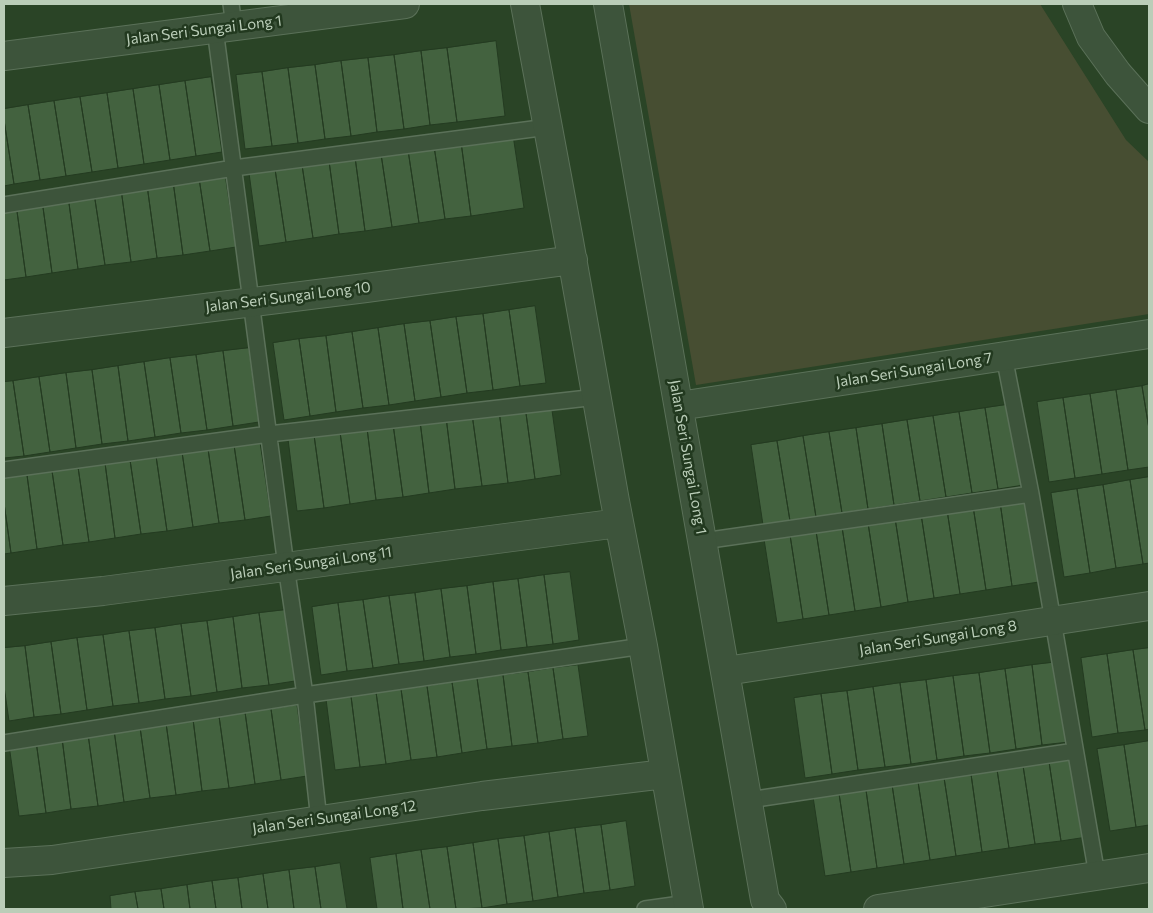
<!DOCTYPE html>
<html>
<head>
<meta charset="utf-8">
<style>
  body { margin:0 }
  #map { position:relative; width:1153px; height:913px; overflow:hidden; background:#2a4426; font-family:Commissioner,sans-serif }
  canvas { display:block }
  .frame { position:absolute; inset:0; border:5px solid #bacdb8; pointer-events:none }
</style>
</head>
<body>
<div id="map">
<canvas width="1153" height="913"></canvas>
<div class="frame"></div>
</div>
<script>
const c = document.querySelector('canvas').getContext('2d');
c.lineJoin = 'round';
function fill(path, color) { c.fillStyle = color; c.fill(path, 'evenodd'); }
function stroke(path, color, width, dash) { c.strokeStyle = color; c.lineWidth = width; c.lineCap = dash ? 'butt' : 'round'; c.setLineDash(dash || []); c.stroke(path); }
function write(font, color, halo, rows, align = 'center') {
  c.font = font + ' Commissioner,sans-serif'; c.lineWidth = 5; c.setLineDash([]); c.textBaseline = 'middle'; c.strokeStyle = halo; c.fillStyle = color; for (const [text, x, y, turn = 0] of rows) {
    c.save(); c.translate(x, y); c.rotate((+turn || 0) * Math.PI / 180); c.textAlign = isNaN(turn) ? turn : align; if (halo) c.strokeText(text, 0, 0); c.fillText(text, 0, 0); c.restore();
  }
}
const green = new Path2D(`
  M629,4H1040L1126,140L1149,162V314L696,385Z`);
const building = new Path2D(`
  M496,41L505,116L457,122L447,48Z
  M447,48L457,122L430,125L421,51Z
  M421,51L430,125L404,129L394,55Z
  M394,55L404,129L377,132L368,58Z
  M368,58L377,132L351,136L341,61Z
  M341,61L351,136L325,139L315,65Z
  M315,65L325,139L298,143L288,68Z
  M288,68L298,143L272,146L262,72Z
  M262,72L272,146L245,149L236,75Z
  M211,77L222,152L196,156L185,81Z
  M185,81L196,156L170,160L159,85Z
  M159,85L170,160L144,164L133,89Z
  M133,89L144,164L118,168L107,93Z
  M107,93L118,168L92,172L80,97Z
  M80,97L92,172L66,176L54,101Z
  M54,101L66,176L40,180L28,105Z
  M28,105L40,180L14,184L4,120V109Z
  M4,120L14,184L4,186Z
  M513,135L524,208L471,216L461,142Z
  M461,142L471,216L445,219L434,146Z
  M434,146L445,219L419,223L408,150Z
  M408,150L419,223L392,227L381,154Z
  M381,154L392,227L365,231L355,157Z
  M355,157L365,231L339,234L329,161Z
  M329,161L339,234L313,238L302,165Z
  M302,165L313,238L286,242L275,169Z
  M275,169L286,242L259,246L249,173Z
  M225,174L236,247L210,251L199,178Z
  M199,178L210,251L183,255L173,181Z
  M173,181L183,255L157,258L147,185Z
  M147,185L157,258L131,262L121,189Z
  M121,189L131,262L105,265L94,193Z
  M94,193L105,265L78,269L68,196Z
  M68,196L78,269L52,273L42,200Z
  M42,200L52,273L26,277L16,204Z
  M16,204L26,277L4,280V206Z
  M535,306L546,383L520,386L509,310Z
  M509,310L520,386L493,390L483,314Z
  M483,314L493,390L467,393L456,317Z
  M456,317L467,393L441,397L430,321Z
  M430,321L441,397L415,401L404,324Z
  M404,324L415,401L389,405L378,328Z
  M378,328L389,405L363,408L352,332Z
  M352,332L363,408L336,412L326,336Z
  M326,336L336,412L310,416L299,339Z
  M299,339L310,416L284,420L273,343Z
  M249,348L259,422L233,426L223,351Z
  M223,351L233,426L207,430L196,355Z
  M196,355L207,430L181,433L170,358Z
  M170,358L181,433L155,437L144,362Z
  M144,362L155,437L128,441L118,366Z
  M118,366L128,441L102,444L92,370Z
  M92,370L102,444L76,448L66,373Z
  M66,373L76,448L50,452L39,377Z
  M39,377L50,452L24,456L13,381Z
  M13,381L24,456L4,458V382Z
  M1149,384V429L1142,386Z
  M1142,386L1149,429V467L1128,470L1116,390Z
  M1116,390L1128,470L1102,474L1090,394Z
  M1090,394L1102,474L1075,478L1063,398Z
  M1063,398L1075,478L1049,482L1037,402Z
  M551,403L561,475L535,479L525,406Z
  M1012,404L1024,485L998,489L985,408Z
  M525,406L535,479L508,483L499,410Z
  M985,408L998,489L972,493L959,412Z
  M499,410L508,483L482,486L472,414Z
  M959,412L972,493L946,497L933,416Z
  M472,414L482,486L455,489L446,417Z
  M933,416L946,497L920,501L907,420Z
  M446,417L455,489L429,493L420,421Z
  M907,420L920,501L894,505L882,424Z
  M420,421L429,493L403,497L393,424Z
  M393,424L403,497L376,500L367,428Z
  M882,424L894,505L868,509L856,428Z
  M367,428L376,500L350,504L340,432Z
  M856,428L868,509L842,513L829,432Z
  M340,432L350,504L324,508L314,435Z
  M829,432L842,513L816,517L803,436Z
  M314,435L324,508L297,511L288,439Z
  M803,436L816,517L790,521L777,441Z
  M777,441L790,521L763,525L751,445Z
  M260,442L271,516L245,520L234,445Z
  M234,445L245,520L219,523L208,449Z
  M208,449L219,523L193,527L182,452Z
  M182,452L193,527L167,531L156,456Z
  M156,456L167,531L141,534L130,460Z
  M130,460L141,534L115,538L105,463Z
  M105,463L115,538L89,542L78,467Z
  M78,467L89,542L63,545L52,471Z
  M52,471L63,545L37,549L27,475Z
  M27,475L37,549L11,553L4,503V478Z
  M1149,477V563L1143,564L1130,480Z
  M1130,480L1143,564L1116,568L1103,485Z
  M1103,485L1116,568L1090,573L1077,489Z
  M1077,489L1090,573L1064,577L1051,493Z
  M1026,498L1039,582L1012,586L1000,502Z
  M1000,502L1012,586L986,590L973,506Z
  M4,503L11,553L4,554Z
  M973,506L986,590L960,594L947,510Z
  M947,510L960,594L934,598L921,514Z
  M921,514L934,598L908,602L895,518Z
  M895,518L908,602L881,607L868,523Z
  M868,523L881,607L855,611L842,527Z
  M842,527L855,611L829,615L816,531Z
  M816,531L829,615L803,619L790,535Z
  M790,535L803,619L777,623L764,539Z
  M570,572L579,640L553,644L544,575Z
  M544,575L553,644L527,647L518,579Z
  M518,579L527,647L501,650L493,582Z
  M493,582L501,650L476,654L467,586Z
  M467,586L476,654L450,657L441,589Z
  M441,589L450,657L424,661L415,593Z
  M415,593L424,661L399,664L389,596Z
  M389,596L399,664L373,668L363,600Z
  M363,600L373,668L347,671L338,603Z
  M338,603L347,671L321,675L312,607Z
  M285,610L295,681L269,685L259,613Z
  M259,613L269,685L242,688L233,617Z
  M233,617L242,688L217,692L207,621Z
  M207,621L217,692L191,696L181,624Z
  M181,624L191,696L165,699L155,628Z
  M155,628L165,699L139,703L129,631Z
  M129,631L139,703L113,706L103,635Z
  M103,635L113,706L87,710L77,638Z
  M77,638L87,710L61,714L51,642Z
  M51,642L61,714L34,717L25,646Z
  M25,646L34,717L9,721L4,686V648Z
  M1149,648V729L1145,730L1133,650Z
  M1133,650L1145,730L1118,733L1107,654Z
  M1107,654L1118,733L1092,737L1081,658Z
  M1058,662L1069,742L1042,745L1032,665Z
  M578,665L588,736L563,739L553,668Z
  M1032,665L1042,745L1016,749L1005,669Z
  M553,668L563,739L538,743L528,672Z
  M1005,669L1016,749L990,753L979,673Z
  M528,672L538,743L512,746L503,675Z
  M979,673L990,753L964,756L953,676Z
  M503,675L512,746L487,749L477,678Z
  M953,676L964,756L937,760L926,680Z
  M477,678L487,749L462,753L452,682Z
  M926,680L937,760L911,764L900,683Z
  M452,682L462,753L437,757L427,686Z
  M900,683L911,764L885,767L873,687Z
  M427,686L437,757L411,760L401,689Z
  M873,687L885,767L858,770L847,691Z
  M401,689L411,760L386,764L376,692Z
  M847,691L858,770L832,774L821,694Z
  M376,692L386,764L360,767L351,696Z
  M821,694L832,774L805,778L794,698Z
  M351,696L360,767L335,770L326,699Z
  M297,705L307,776L281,780L271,709Z
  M271,709L281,780L255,784L245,712Z
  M245,712L255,784L229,788L219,716Z
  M219,716L229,788L202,791L193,719Z
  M193,719L202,791L176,795L166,723Z
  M166,723L176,795L150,798L140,727Z
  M140,727L150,798L124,802L114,730Z
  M114,730L124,802L98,806L88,734Z
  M88,734L98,806L71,809L62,738Z
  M62,738L71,809L46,813L36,741Z
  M36,741L46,813L19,816L9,745Z
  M1149,741V825L1136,827L1124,745Z
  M1124,745L1136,827L1110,831L1097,749Z
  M1075,752L1087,837L1061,841L1048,755Z
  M1048,755L1061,841L1035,844L1022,759Z
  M1022,759L1035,844L1009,848L996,763Z
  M996,763L1009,848L982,852L970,767Z
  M970,767L982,852L956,856L943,771Z
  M943,771L956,856L930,860L917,775Z
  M917,775L930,860L904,864L891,778Z
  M891,778L904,864L877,868L865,783Z
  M865,783L877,868L851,872L838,787Z
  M838,787L851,872L825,876L812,790Z
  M626,821L635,886L610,890L601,825Z
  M601,825L610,890L584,893L575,828Z
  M575,828L584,893L558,897L549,832Z
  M549,832L558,897L533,901L524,836Z
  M524,836L533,901L507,904L498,839Z
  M498,839L507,904L482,908L473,843Z
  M473,843L482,908L456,909L447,847Z
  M447,847L456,909H430L421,850Z
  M421,850L430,909H403L396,854Z
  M396,854L403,909H377L370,858Z
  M340,863L347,909H321L315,867Z
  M315,867L321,909H294L289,870Z
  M289,870L294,909H268L263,874Z
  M263,874L268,909H242L238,878Z
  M238,878L242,909H216L212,881Z
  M212,881L216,909H190L187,885Z
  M187,885L190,909H164L161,889Z
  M161,889L164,909H138L135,892Z
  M135,892L138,909H111L110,896Z`);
const lane = new Path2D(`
  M231,4L234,26
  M215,29L286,566L305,695L319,820
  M4,205L234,168L548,127
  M1004,356L1031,494L1097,875
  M4,470L269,434L597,397
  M703,541L1031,494
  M4,743L305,695L643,646
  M749,800L1075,751
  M645,909L688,903`);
const street = new Path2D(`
  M525,4L569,241L615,501L643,646L689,909
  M608,4L765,900L772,909
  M1077,4L1091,37L1118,74L1149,109
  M4,56L405,4
  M4,333L366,288L573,260
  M679,406L1149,334
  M4,601L103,591L619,523
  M726,671L1149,606
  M4,863L52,860L482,796L665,774
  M878,909L1149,868`);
const streetNames = [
  ["Jalan Seri Sungai Long 1",204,30,-7],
  ["Jalan Seri Sungai Long 10",288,297,-7],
  ["Jalan Seri Sungai Long 7",914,370,-9],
  ["Jalan Seri Sungai Long 1",688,457,80],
  ["Jalan Seri Sungai Long 11",311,563,-8],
  ["Jalan Seri Sungai Long 8",938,638,-9],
  ["Jalan Seri Sungai Long 12",334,817,-8]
];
fill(green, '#474e32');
fill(building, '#43623f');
stroke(building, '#243b21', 1);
stroke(lane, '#5b7159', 18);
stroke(street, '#5b7159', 30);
stroke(lane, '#3d543b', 15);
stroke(street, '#3d543b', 28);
write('15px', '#bacdb8', '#22391f', streetNames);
</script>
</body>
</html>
